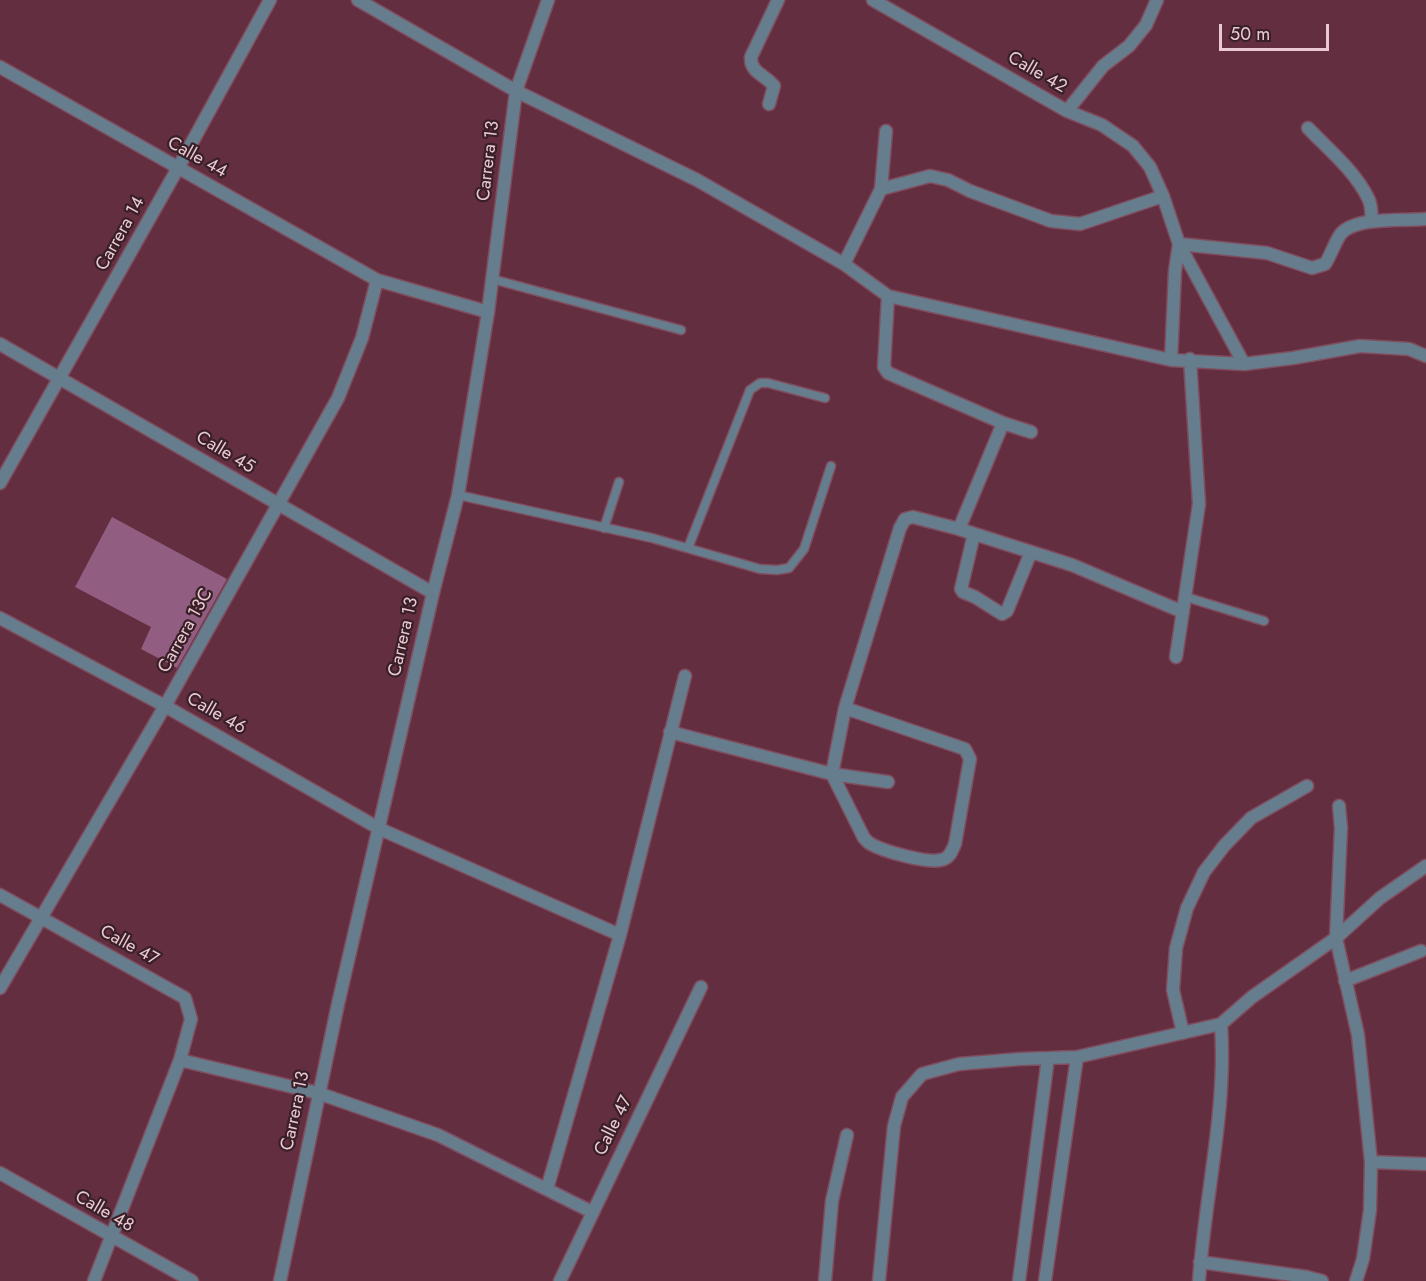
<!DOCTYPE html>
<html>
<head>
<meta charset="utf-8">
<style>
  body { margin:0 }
  #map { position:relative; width:1426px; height:1281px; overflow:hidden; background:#642e41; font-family:Jost,sans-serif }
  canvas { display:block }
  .scale { position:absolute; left:1219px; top:24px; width:110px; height:27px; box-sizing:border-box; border:3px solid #ebc9d2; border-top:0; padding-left:8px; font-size:18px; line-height:21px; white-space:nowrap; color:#ebc9d2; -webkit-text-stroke:4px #392028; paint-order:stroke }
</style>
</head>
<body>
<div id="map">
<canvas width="1426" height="1281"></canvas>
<div class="scale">50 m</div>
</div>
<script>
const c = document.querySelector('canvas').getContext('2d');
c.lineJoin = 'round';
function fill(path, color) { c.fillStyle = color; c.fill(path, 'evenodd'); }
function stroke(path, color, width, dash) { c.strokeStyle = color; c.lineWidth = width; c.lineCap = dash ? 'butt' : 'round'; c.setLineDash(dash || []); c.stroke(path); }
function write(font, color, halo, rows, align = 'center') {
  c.font = font + ' Jost,sans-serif'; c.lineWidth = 4.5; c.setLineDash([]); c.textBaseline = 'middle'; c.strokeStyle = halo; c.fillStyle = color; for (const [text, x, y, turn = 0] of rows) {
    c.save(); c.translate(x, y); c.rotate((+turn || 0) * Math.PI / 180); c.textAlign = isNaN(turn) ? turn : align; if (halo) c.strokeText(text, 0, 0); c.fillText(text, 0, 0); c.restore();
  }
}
const building = new Path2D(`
  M112,517L227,579L177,668L141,649L151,627L75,587Z`);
const lane = new Path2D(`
  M492,279L681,330
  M458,495L652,538L760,569L777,570L789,568L804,549L831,466
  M604,528L619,482
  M688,548L750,390L760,383H768L825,398
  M1186,597L1264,621`);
const street = new Path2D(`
  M358,0L516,91L697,180L844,264L888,296L1171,360L1244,364L1293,358L1360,346L1409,349L1426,356
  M873,0L1067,111L1102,125L1133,146L1150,167L1163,196L1179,244L1244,364
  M0,67L377,280L488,312
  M769,104L774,86C766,75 750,73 751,57L778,0
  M1067,111L1103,66L1129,46L1146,25L1157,0
  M1308,128C1328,149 1355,171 1368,198C1372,205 1371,213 1372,221
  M881,189L886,131
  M1179,244L1267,253L1312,268L1325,264C1331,255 1334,244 1340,235C1353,216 1405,221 1426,219
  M844,264L881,189L930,176L948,180L970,191L1051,221L1080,224L1163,196
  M888,296L884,367L888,373L1003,423L1031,432
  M0,344L433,593
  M1171,360L1175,271L1179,244
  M0,483L178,168L270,0
  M959,529L1003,423
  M974,534L961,589L963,592L975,597L1002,614L1007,611L1031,552
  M0,618L165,706L380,829L620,935L685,676
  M1176,657L1199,504L1190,359
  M845,708L965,749L970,759L955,844C952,850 951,856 944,859C930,865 882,851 869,843L864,838L832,774L845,708L900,528L905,519L913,517L959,529L1072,565L1183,612
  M670,732L832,774L888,782
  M1339,806L1341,828L1336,938L1358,1035L1371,1162L1370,1210L1363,1259L1356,1281
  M0,895L185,998L191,1019L180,1060L94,1281
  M1345,981L1421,951
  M0,988L165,706L338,398L362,338L377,280
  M1183,1033L1173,990L1176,948L1187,908L1204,872L1224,846L1251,818L1307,786
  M180,1060L318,1093L438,1135L592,1212
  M1371,1162L1426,1164
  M0,1173L192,1281
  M547,1189L620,935
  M1200,1262L1307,1277L1322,1281
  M280,1281L338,1004L433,593L458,495L488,312L516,91L548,0
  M560,1281L701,987
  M825,1281L832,1201L847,1135
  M879,1281L894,1126L902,1097L922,1074L959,1064L1020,1059L1077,1057L1221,1024L1252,997L1336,938L1380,898L1426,866
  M1019,1281L1048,1058
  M1045,1281L1077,1057
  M1199,1281C1205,1195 1227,1110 1221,1024`);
const streetNames = [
  ["Calle 42",1037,73,30],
  ["Calle 44",197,158,29],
  ["Carrera 13",489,161,-83],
  ["Carrera 14",121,234,-61],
  ["Calle 45",225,453,31],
  ["Carrera 13C",186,631,-61],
  ["Carrera 13",404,637,-77],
  ["Calle 46",216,714,30],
  ["Calle 47",129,946,29],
  ["Carrera 13",296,1111,-78],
  ["Calle 47",614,1126,-64],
  ["Calle 48",104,1212,30]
];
fill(building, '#915e81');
stroke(lane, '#7f4d5e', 11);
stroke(street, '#7f4d5e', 15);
stroke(lane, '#667d8d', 8);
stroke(street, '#667d8d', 12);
write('18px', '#ebc9d2', '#392028', streetNames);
</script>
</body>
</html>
